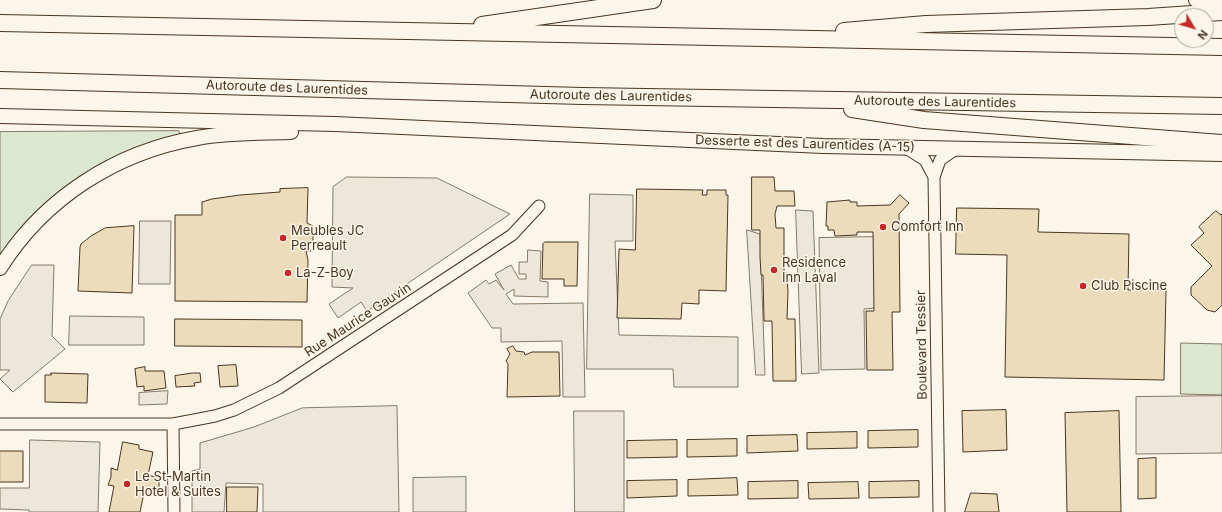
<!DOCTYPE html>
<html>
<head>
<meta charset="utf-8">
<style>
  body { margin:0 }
  #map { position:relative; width:1222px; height:512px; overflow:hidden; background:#fbf6e9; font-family:Inter,sans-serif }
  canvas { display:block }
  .north { position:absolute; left:1174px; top:8px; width:40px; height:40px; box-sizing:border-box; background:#fbf6e9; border:1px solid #b4a999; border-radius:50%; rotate:128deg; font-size:11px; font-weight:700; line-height:16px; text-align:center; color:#4a3520 }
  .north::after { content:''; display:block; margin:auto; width:14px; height:18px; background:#c62828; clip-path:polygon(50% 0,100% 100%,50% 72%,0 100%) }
</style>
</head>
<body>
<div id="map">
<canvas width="1222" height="512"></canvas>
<div class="north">N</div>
</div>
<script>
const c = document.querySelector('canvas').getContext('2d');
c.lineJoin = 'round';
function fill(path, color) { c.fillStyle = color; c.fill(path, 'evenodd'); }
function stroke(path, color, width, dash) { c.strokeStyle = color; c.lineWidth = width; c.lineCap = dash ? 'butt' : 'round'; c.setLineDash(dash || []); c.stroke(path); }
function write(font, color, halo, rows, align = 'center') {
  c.font = font + ' Inter,sans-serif'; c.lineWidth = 3; c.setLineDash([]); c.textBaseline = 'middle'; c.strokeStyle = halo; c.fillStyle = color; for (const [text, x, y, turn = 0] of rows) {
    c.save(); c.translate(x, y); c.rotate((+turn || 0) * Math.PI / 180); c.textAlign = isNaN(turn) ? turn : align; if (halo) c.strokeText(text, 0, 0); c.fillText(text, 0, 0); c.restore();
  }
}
const green = new Path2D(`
  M179,131L181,136L109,162L0,258V132Z
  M1181,343L1222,344V395L1181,394Z`);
const parking = new Path2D(`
  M347,177L437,178L510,214L367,311L361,302L338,318L329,304L353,288L332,287L333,187Z
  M590,194L633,195V241H615L619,335L738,337V387H674L673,369H587Z
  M796,210L813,211L819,373L802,374Z
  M140,221H171L170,284H139Z
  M747,230L760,234L765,375H756Z
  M874,237L875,308L864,309L865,369L821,370L819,238Z
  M528,250L541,251L540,281L548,282V297L514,296V289L506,294L513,304L583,303L585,397H563L562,341L501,342V328H492L468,293L486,280L489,284L496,280L504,290L495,274L511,265L519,279H526V274H519V262H527Z
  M32,265H54L52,336L65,349L13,392L0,379L10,370H0V319L8,301Z
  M70,316L144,317V345H69Z
  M168,391L167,404L139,405V393Z
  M1222,396V453L1136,454V397Z
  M397,406L399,512H263V484L226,483L224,512H192V471L200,469V443L254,427L302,408Z
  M574,411H624V512H575Z
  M30,440L100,442L98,512H29V510L0,509V488H29Z
  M466,477V512H413V478Z`);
const building = new Path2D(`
  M752,177H774L775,191H794L795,206H777L775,214L776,228H784V273H787L788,292L787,319H795L796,381H773L772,321H764L763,275H761L760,257V230H752Z
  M308,188L307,223L313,226V244H309V249L311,251H306L308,260L307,302L175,301V215H202V202L212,199L240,195L280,192V189Z
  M637,189L703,190L702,195H707V190H726V195H728L726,291L699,290V304L682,303L681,319L617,318L619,249L635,250Z
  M900,195L909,203L899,214L900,312H892L893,370H867L866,311H874L873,232H857V235L835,236L834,230H828V226H826L827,202L850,200V202H857V206L890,205Z
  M957,208L1039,209L1038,232L1129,234L1128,290H1166L1164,380L1005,377L1007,255L956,254Z
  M1216,211L1221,215L1222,214V305L1215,312L1207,310L1191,295V287L1212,266L1191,245L1204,233L1199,227Z
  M134,226L132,293L78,291L80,247L81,244L91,236L105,228Z
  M545,242H578L577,286H564V279H542L543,244Z
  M175,319L302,320V347L175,346Z
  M513,346L516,351L524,352L525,355L532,352H559L560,396L507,397L508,364L506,361L510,354L507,349Z
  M236,365L238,386L220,387L218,366Z
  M145,367V371H164L166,388L144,391V386L137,387L135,369Z
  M51,373L88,374L87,403L45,402V375H51Z
  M193,373H200L201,382L194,383L195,386L176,387L175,376Z
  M1006,410L1007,450L963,452L962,411Z
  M1119,411L1121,512H1067L1065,413Z
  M918,430V447L868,448V431Z
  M857,432V448L807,449V433Z
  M797,435L798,451L747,453V436Z
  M737,439V456L687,457V440Z
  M677,440V457L627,458V441Z
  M123,442L139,445V449L153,452L148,475L159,478V487L155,495L144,493L140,512H109L114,486L108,485L111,477V468L117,470Z
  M0,451H23V482H0Z
  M1156,458V498L1138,499V459Z
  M737,478L738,495L688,496V480Z
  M677,480V496L627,498V481Z
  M798,481V498L748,499V482Z
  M919,481V497L869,498V482Z
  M858,482L859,498L809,499L808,483Z
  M227,487H258L257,512H227Z
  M971,493L997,494L999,512H965Z`);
const minor = new Path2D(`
  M906,148L925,160L934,177
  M0,424H173L215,416L234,410L279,388L512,235L539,206
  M173,424L174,512
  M939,512L934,177L940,160L956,149`);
const major = new Path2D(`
  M1196,0L1222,1
  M0,116L335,124L823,146L1222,154
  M0,268C44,198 116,152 197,138C228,132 260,133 291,132`);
const highway = new Path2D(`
  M0,23L1222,47
  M482,25L653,0
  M844,31L926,24L1148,17L1222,12
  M0,80L582,96L1222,106
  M852,109L924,120L1222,143`);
const markers = [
  [883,227,4,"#c62828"],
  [283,238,4,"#c62828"],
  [774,270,4,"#c62828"],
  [288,273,4,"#c62828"],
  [1083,286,4,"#c62828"],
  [127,484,4,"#c62828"]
];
const streetNames = [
  ["Autoroute des Laurentides",287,88,2],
  ["Autoroute des Laurentides",611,96,1],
  ["Autoroute des Laurentides",935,102,1],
  ["Desserte est des Laurentides (A-15)",805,144,2],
  ["Rue Maurice Gauvin",358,320,-33],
  ["Boulevard Tessier",922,345,-91]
];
const poiNames = [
  ["Comfort Inn",891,227],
  ["Meubles JC",291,231],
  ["Perreault",291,246],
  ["Residence",782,263],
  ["Inn Laval",782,278],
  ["La-Z-Boy",296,273],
  ["Club Piscine",1091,286],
  ["Le St-Martin",135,477],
  ["Hotel & Suites",135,492]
];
fill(green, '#dce7d0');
stroke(green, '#887966', 1);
fill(parking, '#ede7d9');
stroke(parking, '#887966', 1);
fill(building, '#ecdcbc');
stroke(building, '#4a3520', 1);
stroke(minor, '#4a3520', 13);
stroke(major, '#4a3520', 16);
stroke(highway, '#4a3520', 18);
stroke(minor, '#fbf6e9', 11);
stroke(major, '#fbf6e9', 14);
stroke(highway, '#fbf6e9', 16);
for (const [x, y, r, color] of markers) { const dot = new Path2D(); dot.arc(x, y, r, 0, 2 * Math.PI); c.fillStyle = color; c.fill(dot); stroke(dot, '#fbf6e9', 1.5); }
write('13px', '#4a3520', '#fbf6e9', streetNames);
write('13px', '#4a3520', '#fbf6e9', poiNames, 'left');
</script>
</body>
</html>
